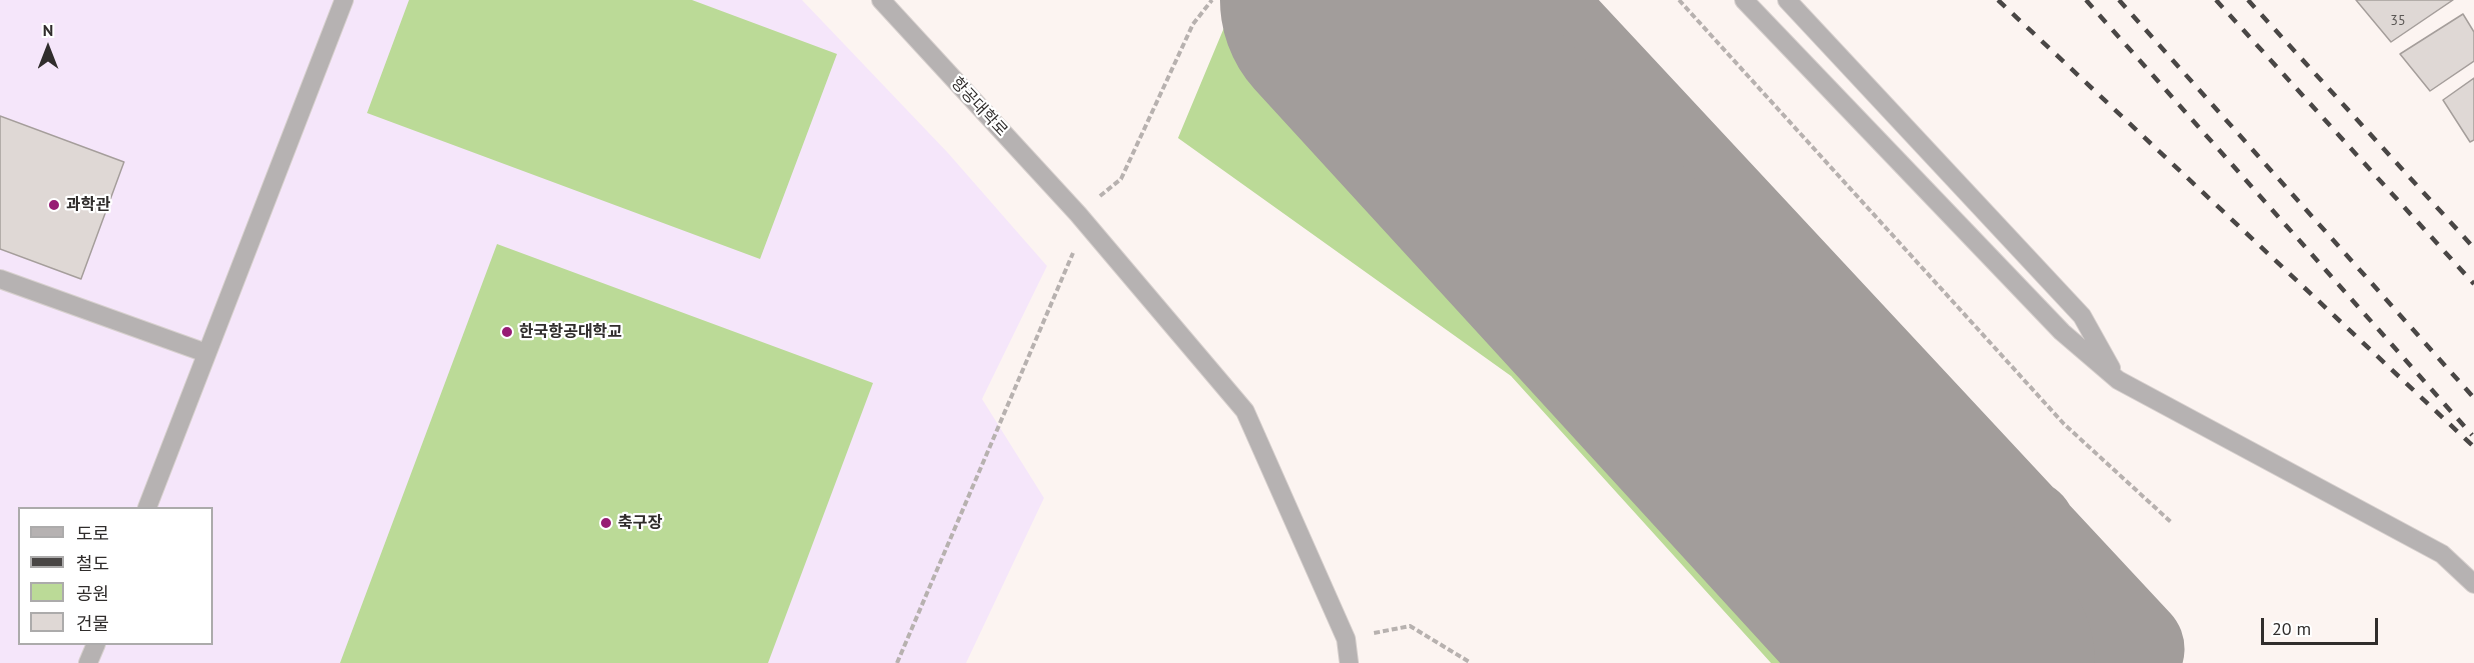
<!DOCTYPE html>
<html>
<head>
<meta charset="utf-8">
<style>
  body { margin:0 }
  #map { position:relative; width:2474px; height:663px; overflow:hidden; background:#fcf4f1; font-family:"PT Sans","Noto Sans KR",sans-serif }
  canvas { display:block }
  .legend { position:absolute; left:18px; top:507px; width:195px; height:138px; box-sizing:border-box; background:#fff; border:2px solid #acabab; margin:0; padding:8px 10px; list-style:none; font-size:18px; color:#302d2c }
  .legend li { display:flex; align-items:center; gap:12px; height:30px }
  .legend b { width:30px; border:2px solid #acabab }
  .north { position:absolute; left:18px; top:18px; width:60px; height:60px; -webkit-text-stroke:4px #fff; paint-order:stroke; rotate:0deg; font-size:16px; font-weight:700; line-height:24px; text-align:center; color:#302d2c }
  .north::after { content:''; display:block; margin:auto; width:21px; height:27px; background:#302d2c; clip-path:polygon(50% 0,100% 100%,50% 72%,0 100%) }
  .scale { position:absolute; left:2261px; top:618px; width:117px; height:27px; box-sizing:border-box; border:3px solid #302d2c; border-top:0; padding-left:8px; font-size:18px; line-height:21px; white-space:nowrap; color:#302d2c; -webkit-text-stroke:4px #fff; paint-order:stroke }
</style>
</head>
<body>
<div id="map">
<canvas width="2474" height="663"></canvas>
<ul class="legend">
<li><b style="height:8px;background:#b6b2b2"></b>도로</li>
<li><b style="height:8px;background:#494645"></b>철도</li>
<li><b style="height:16px;background:#bbda97"></b>공원</li>
<li><b style="height:16px;background:#dfd8d5"></b>건물</li>
</ul>
<div class="north">N</div>
<div class="scale">20 m</div>
</div>
<script>
const c = document.querySelector('canvas').getContext('2d');
c.lineJoin = 'round';
function fill(path, color) { c.fillStyle = color; c.fill(path, 'evenodd'); }
function stroke(path, color, width, dash) { c.strokeStyle = color; c.lineWidth = width; c.lineCap = dash ? 'butt' : 'round'; c.setLineDash(dash || []); c.stroke(path); }
function write(font, color, halo, rows, align = 'center') {
  c.font = font + ' "PT Sans","Noto Sans KR",sans-serif'; c.lineWidth = 4.5; c.setLineDash([]); c.textBaseline = 'middle'; c.strokeStyle = halo; c.fillStyle = color; for (const [text, x, y, turn = 0] of rows) {
    c.save(); c.translate(x, y); c.rotate((+turn || 0) * Math.PI / 180); c.textAlign = isNaN(turn) ? turn : align; if (halo) c.strokeText(text, 0, 0); c.fillText(text, 0, 0); c.restore();
  }
}
const education = new Path2D(`
  M0,0H802L948,153L1047,266L982,399L1044,498L966,663H0ZM20,508H212V644H20Z`);
const green = new Path2D(`
  M409,0H692L837,54L760,259L367,113Z
  M1254,0H1268L1880,663H1771L1511,376L1178,138L1226,23Z
  M497,244L873,383L768,663H340Z
  M2085,647L2100,663H2059Z`);
const taxiway = new Path2D(`
  M1527,0L2132,649
  M1917,617C1949,632 1982,639 2010,611
  M1992,663C1989,648 2002,623 2010,610C2014,604 2021,598 2024,591C2032,571 2029,552 2024,531`);
const runway = new Path2D(`
  M1352,0L1917,617L1963,663`);
const building = new Path2D(`
  M2356,0H2453L2391,42Z
  M2463,14L2474,32V61L2430,91L2400,54Z
  M2474,78V140L2470,142L2443,100Z
  M0,116L124,162L81,279L0,249Z`);
const path = new Path2D(`
  M1679,0L2064,424L2172,523
  M1100,196L1121,179L1193,24L1212,0
  M1374,633L1410,626L1471,663
  M897,663L1073,253`);
const service = new Path2D(`
  M1744,0L2062,332L2118,380L2442,554L2474,584
  M1787,0L2082,316L2111,368
  M0,279L206,353
  M147,508L344,0
  M88,663L96,644`);
const tertiary = new Path2D(`
  M881,0L1078,214L1245,411L1346,639L1349,663`);
const rail = new Path2D(`
  M1998,0L2474,447
  M2086,0L2472,435
  M2119,0L2474,398
  M2216,0L2474,284
  M2248,0L2474,248`);
const markers = [
  [54,205,6,"#971b74"],
  [507,332,6,"#971b74"],
  [606,523,6,"#971b74"]
];
const numberNames = [
  ["35",2398,21]
];
const streetNames = [
  ["항공대학로",979,107,47]
];
const poiNames = [
  ["과학관",66,205],
  ["한국항공대학교",519,332],
  ["축구장",618,523]
];
fill(education, '#f5e6fa');
fill(green, '#bbda97');
stroke(taxiway, '#a29d9b', 105);
stroke(runway, '#a29d9b', 264);
fill(building, '#dfd8d5');
stroke(building, '#a59e9b', 1.5);
stroke(service, '#d7d0ce', 20);
stroke(tertiary, '#d7d0ce', 20);
stroke(path, '#b7b1af', 4, [6, 3]);
stroke(service, '#b6b2b2', 18);
stroke(tertiary, '#b6b2b2', 18);
stroke(rail, '#494645', 4.5, [10, 10]);
for (const [x, y, r, color] of markers) { const dot = new Path2D(); dot.arc(x, y, r, 0, 2 * Math.PI); c.fillStyle = color; c.fill(dot); stroke(dot, '#fff', 2); }
write('14px', '#5c5856', null, numberNames);
write('16px', '#302d2c', '#fff', streetNames);
write('bold 16px', '#302d2c', '#fff', poiNames, 'left');
</script>
</body>
</html>
